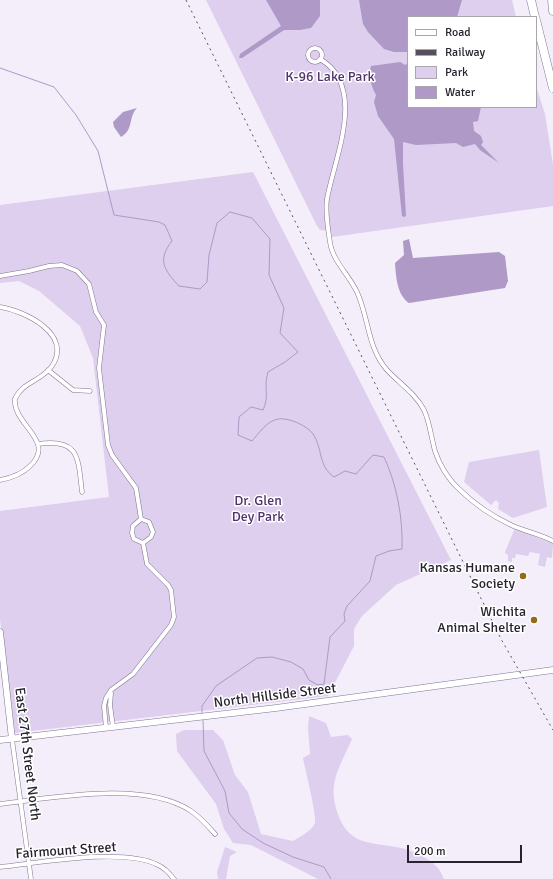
<!DOCTYPE html>
<html>
<head>
<meta charset="utf-8">
<style>
  body { margin:0 }
  #map { position:relative; width:553px; height:879px; overflow:hidden; background:#f4eefb; font-family:Signika,sans-serif }
  canvas { display:block }
  .legend { position:absolute; left:407px; top:16px; width:130px; height:92px; box-sizing:border-box; background:#fff; border:1px solid #a9a7ab; margin:0; padding:5px 7px; list-style:none; font-size:12px; color:#28232e }
  .legend li { display:flex; align-items:center; gap:8px; height:20px }
  .legend b { width:20px; border:1px solid #a9a7ab }
  .scale { position:absolute; left:407px; top:845px; width:115px; height:18px; box-sizing:border-box; border:2px solid #28232e; border-top:0; padding-left:5px; font-size:12px; line-height:14px; white-space:nowrap; color:#28232e; -webkit-text-stroke:3px #fff; paint-order:stroke }
</style>
</head>
<body>
<div id="map">
<canvas width="553" height="879"></canvas>
<ul class="legend">
<li><b style="height:5px;background:#fff"></b>Road</li>
<li><b style="height:5px;background:#55505c"></b>Railway</li>
<li><b style="height:11px;background:#ddcfed"></b>Park</li>
<li><b style="height:11px;background:#ae99c7"></b>Water</li>
</ul>
<div class="scale">200 m</div>
</div>
<script>
const c = document.querySelector('canvas').getContext('2d');
c.lineJoin = 'round';
function fill(path, color) { c.fillStyle = color; c.fill(path, 'evenodd'); }
function stroke(path, color, width, dash) { c.strokeStyle = color; c.lineWidth = width; c.lineCap = dash ? 'butt' : 'round'; c.setLineDash(dash || []); c.stroke(path); }
function write(font, color, halo, rows, align = 'center') {
  c.font = font + ' Signika,sans-serif'; c.lineWidth = 3; c.setLineDash([]); c.textBaseline = 'middle'; c.strokeStyle = halo; c.fillStyle = color; for (const [text, x, y, turn = 0] of rows) {
    c.save(); c.translate(x, y); c.rotate((+turn || 0) * Math.PI / 180); c.textAlign = isNaN(turn) ? turn : align; if (halo) c.strokeText(text, 0, 0); c.fillText(text, 0, 0); c.restore();
  }
}
const green = new Path2D(`
  M206,0H512L516,17H408V107H536V86L545,114L553,165V206L332,237L331,231L320,230L316,224Z
  M253,172L451,560L396,585L362,616L354,629V646L328,696L15,733L0,619V511L109,497L93,358L80,326L39,291L19,281L0,283V205Z
  M539,450L547,507L513,518L498,509L499,503L496,500L491,505L464,482L469,462Z
  M515,528L553,544L552,558L547,557L545,567L538,565L540,554L530,552L528,556L516,554L515,558H512V562L508,561V555L506,554L505,552Z
  M309,716L326,723L331,737L348,735L352,739C339,769 326,784 339,817C351,847 375,842 401,848C412,850 428,858 436,866C440,869 442,875 444,879H318L251,845L233,843L224,829L216,804L177,751L176,734L184,730H213L223,740L235,775L248,792L261,834L293,841C299,837 312,831 315,823C317,816 305,769 303,758L310,754L308,728Z
  M225,847L237,852L230,856L226,879H218L217,872Z`);
const water = new Path2D(`
  M266,0H320V16L311,28L300,30H284L242,58H239L240,54L281,26Z
  M359,0H462L457,17H408V52H394L384,49L368,32L363,24Z
  M400,62L405,65L408,63V107H481L478,121L473,122L474,131L481,136L483,142L481,145L499,163L480,150L475,144L463,147L456,143L416,145L403,142V164L406,216L404,217L402,216L394,139L378,116L374,102L376,95C371,86 368,76 371,66Z
  M137,108C128,117 134,130 121,137L114,127L113,122L123,112Z
  M409,239L413,258L499,252L505,256L508,281L505,288L409,303C397,295 396,277 395,263L404,255L403,241Z`);
const stream = new Path2D(`
  M0,68L54,87L76,115L98,151L114,215L159,222L165,225L172,241C157,260 164,270 179,286L200,289L207,282L209,255L217,223L230,212L252,218L270,239L269,275L284,308L280,333L298,352L285,362L268,372C263,388 270,395 263,410L251,407L239,417L238,435L252,441C259,433 267,421 278,419C288,417 308,426 313,434C323,449 318,466 334,477L345,471L356,474L373,455L384,457C397,485 403,518 402,549L389,551L376,556L370,581L347,606L344,614L345,621L330,637L324,684L318,685L309,680L303,669L291,662L272,657L257,658L216,686L202,706V715
  M203,720L204,751L225,791L229,813L242,829L263,843L293,857L324,867L331,879`);
const street = new Path2D(`
  M308 55a7 7 0 1 1 14 0a7 7 0 1 1-14 0Z
  M320,59C368,87 334,159 327,199C325,212 328,229 330,242C332,260 349,275 357,292C369,318 367,347 387,370C400,384 415,393 424,410C430,423 431,437 435,451C439,464 448,479 459,489C473,503 492,516 511,525C524,531 540,534 553,541
  M0,276L29,271L49,266L62,265L77,271L89,284L96,312L104,325L99,368L108,445L112,455L136,488L141,519
  M0,307C25,311 73,334 52,366C42,381 22,382 15,399C12,424 57,441 30,466C22,474 11,478 0,480
  M48,370L73,390L90,391
  M38,444C80,438 78,458 82,492
  M141,519L149,522L153,532L151,537L143,543
  M141,519L133,526L132,533L134,539L143,543
  M111,693L110,705L113,727
  M106,728L104,706L106,698L111,690L133,674L171,625L174,617L171,590L168,585L147,564L143,543
  M12,739L31,879
  M0,804C53,798 144,780 191,811C200,817 208,826 215,834
  M0,867C39,863 124,847 158,865C165,868 170,874 174,879`);
const secondary = new Path2D(`
  M0,632L12,739
  M0,740L276,708L553,670`);
const highway = new Path2D(`
  M531,0L535,17
  M552,0L553,11
  M536,20L553,88`);
const rail = new Path2D(`
  M186,0L501,639L553,730`);
const markers = [
  [523,576,4,"#946b16"],
  [534,620,4,"#946b16"]
];
const parkNames = [
  ["K-96 Lake Park",330,77],
  ["Dr. Glen",258,501],
  ["Dey Park",258,517]
];
const poiNames = [
  ["Kansas Humane",515,568],
  ["Society",515,584],
  ["Wichita",526,612],
  ["Animal Shelter",526,628]
];
const streetNames = [
  ["North Hillside Street",275,696,-7],
  ["East 27th Street North",27,754,83],
  ["Fairmount Street",66,851,-4]
];
fill(green, '#ddcfed');
fill(water, '#ae99c7');
stroke(stream, '#ae99c7', 1);
stroke(street, '#817490', 5);
stroke(secondary, '#817490', 7);
stroke(highway, '#817490', 9);
stroke(street, '#fff', 4);
stroke(secondary, '#fff', 6);
stroke(highway, '#fff', 8);
stroke(rail, '#55505c', 1, [2, 4]);
for (const [x, y, r, color] of markers) { const dot = new Path2D(); dot.arc(x, y, r, 0, 2 * Math.PI); c.fillStyle = color; c.fill(dot); stroke(dot, '#fff', 1.5); }
write('14px', '#50336c', '#fff', parkNames);
write('14px', '#28232e', '#fff', poiNames, 'right');
write('14px', '#28232e', '#fff', streetNames);
</script>
</body>
</html>
